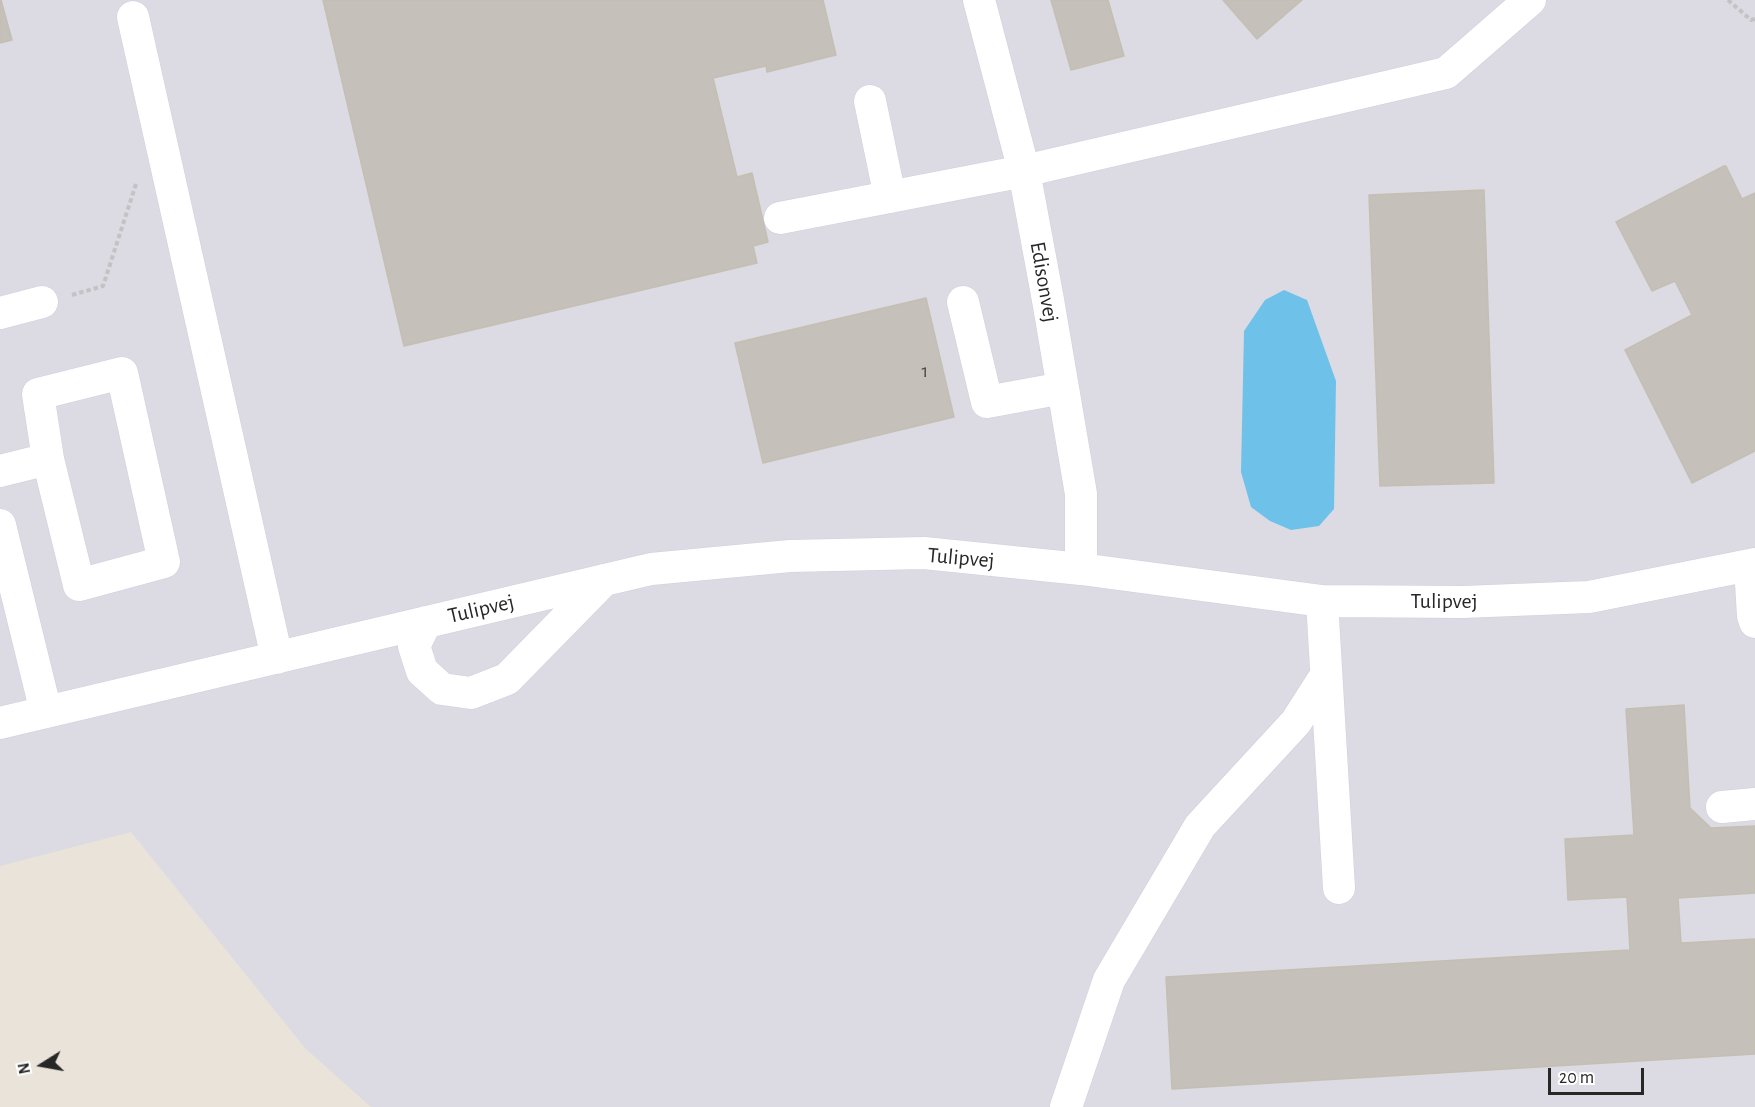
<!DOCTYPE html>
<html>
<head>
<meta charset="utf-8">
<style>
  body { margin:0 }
  #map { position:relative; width:1755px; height:1107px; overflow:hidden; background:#eae3d9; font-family:"Alegreya Sans",sans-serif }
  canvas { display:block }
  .north { position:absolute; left:12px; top:1035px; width:60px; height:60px; -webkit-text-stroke:4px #fff; paint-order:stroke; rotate:259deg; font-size:16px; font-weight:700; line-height:24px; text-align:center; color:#272727 }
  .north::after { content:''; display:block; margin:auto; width:21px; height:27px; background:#272727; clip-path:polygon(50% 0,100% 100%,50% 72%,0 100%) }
  .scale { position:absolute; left:1548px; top:1068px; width:96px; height:27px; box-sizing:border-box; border:3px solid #272727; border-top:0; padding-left:8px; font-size:18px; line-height:21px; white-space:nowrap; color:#272727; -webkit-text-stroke:4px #fff; paint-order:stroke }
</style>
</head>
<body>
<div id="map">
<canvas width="1755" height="1107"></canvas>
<div class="north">N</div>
<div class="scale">20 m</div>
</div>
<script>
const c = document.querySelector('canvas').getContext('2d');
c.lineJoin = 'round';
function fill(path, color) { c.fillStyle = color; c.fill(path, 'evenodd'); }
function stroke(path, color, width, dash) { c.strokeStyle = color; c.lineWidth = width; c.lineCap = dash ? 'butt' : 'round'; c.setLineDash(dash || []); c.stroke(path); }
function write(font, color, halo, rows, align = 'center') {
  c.font = font + ' "Alegreya Sans",sans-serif'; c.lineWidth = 5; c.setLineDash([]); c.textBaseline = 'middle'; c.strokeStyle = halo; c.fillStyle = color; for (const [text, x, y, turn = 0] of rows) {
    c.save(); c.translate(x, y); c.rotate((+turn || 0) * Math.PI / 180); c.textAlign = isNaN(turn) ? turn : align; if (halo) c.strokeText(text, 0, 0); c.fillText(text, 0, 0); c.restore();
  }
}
const industrial = new Path2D(`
  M0,0H1755V1107H371L305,1048L131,832L0,866Z`);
const water = new Path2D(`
  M1284,290L1307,300L1336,381L1334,509L1319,526L1291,530L1270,521L1251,507L1241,472L1244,331L1265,300Z`);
const building = new Path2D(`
  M0,0H1L12,40L0,43Z
  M323,0H823L836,55L767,72L766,66L713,78L737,177L752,173L768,242L753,246L757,263L404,346Z
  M1051,0H1108L1124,56L1071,70Z
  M1223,0H1302L1257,39Z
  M1724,166H1726L1742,199L1755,193V451L1692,483L1625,350L1692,315L1675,281L1652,291L1616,222Z
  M1484,190L1494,483L1380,486L1369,195Z
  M926,298L954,417L763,463L735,343Z
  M1684,705L1690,808L1711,828L1755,826V893L1678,898L1681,943L1755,939V1054L1172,1089L1166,977L1630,950L1627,897L1568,900L1565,839L1634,835L1626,709Z`);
const path = new Path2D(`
  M1728,0L1751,20L1755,19
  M72,295L103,286L136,184`);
const minor = new Path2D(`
  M979,0L1024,171L1048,300L1081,494V569
  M133,17L277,658
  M870,101L890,197
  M780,218L1024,171L1446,73L1530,0
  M963,302L987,402L1063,388
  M0,313L42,302
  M122,373L164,562L79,585L48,459L38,394Z
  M0,471L48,459
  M0,525L46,712
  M1750,566L1753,616L1755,622
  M1322,601L1339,888
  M426,622L414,646L422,671L442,689L471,693L507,679L604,580
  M0,723L651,569L790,556L924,553L1081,569L1322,601L1463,602L1589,597L1755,564
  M1722,807L1755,804
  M1066,1107L1109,980L1200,826L1296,722L1326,675`);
const numberNames = [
  ["1",925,371]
];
const streetNames = [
  ["Edisonvej",1044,282,80],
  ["Tulipvej",961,558,5],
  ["Tulipvej",1444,601],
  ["Tulipvej",481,609,-13]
];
fill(industrial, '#dcdae2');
fill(water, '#6ec2ea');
fill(building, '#c5c0b9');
stroke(building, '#c4bfb3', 1.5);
stroke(minor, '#ced1e0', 33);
stroke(path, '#c3c3c3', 4, [4.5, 3]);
stroke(minor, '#fff', 32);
write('20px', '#4e4d4c', null, numberNames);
write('22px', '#272727', '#fff', streetNames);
</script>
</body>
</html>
